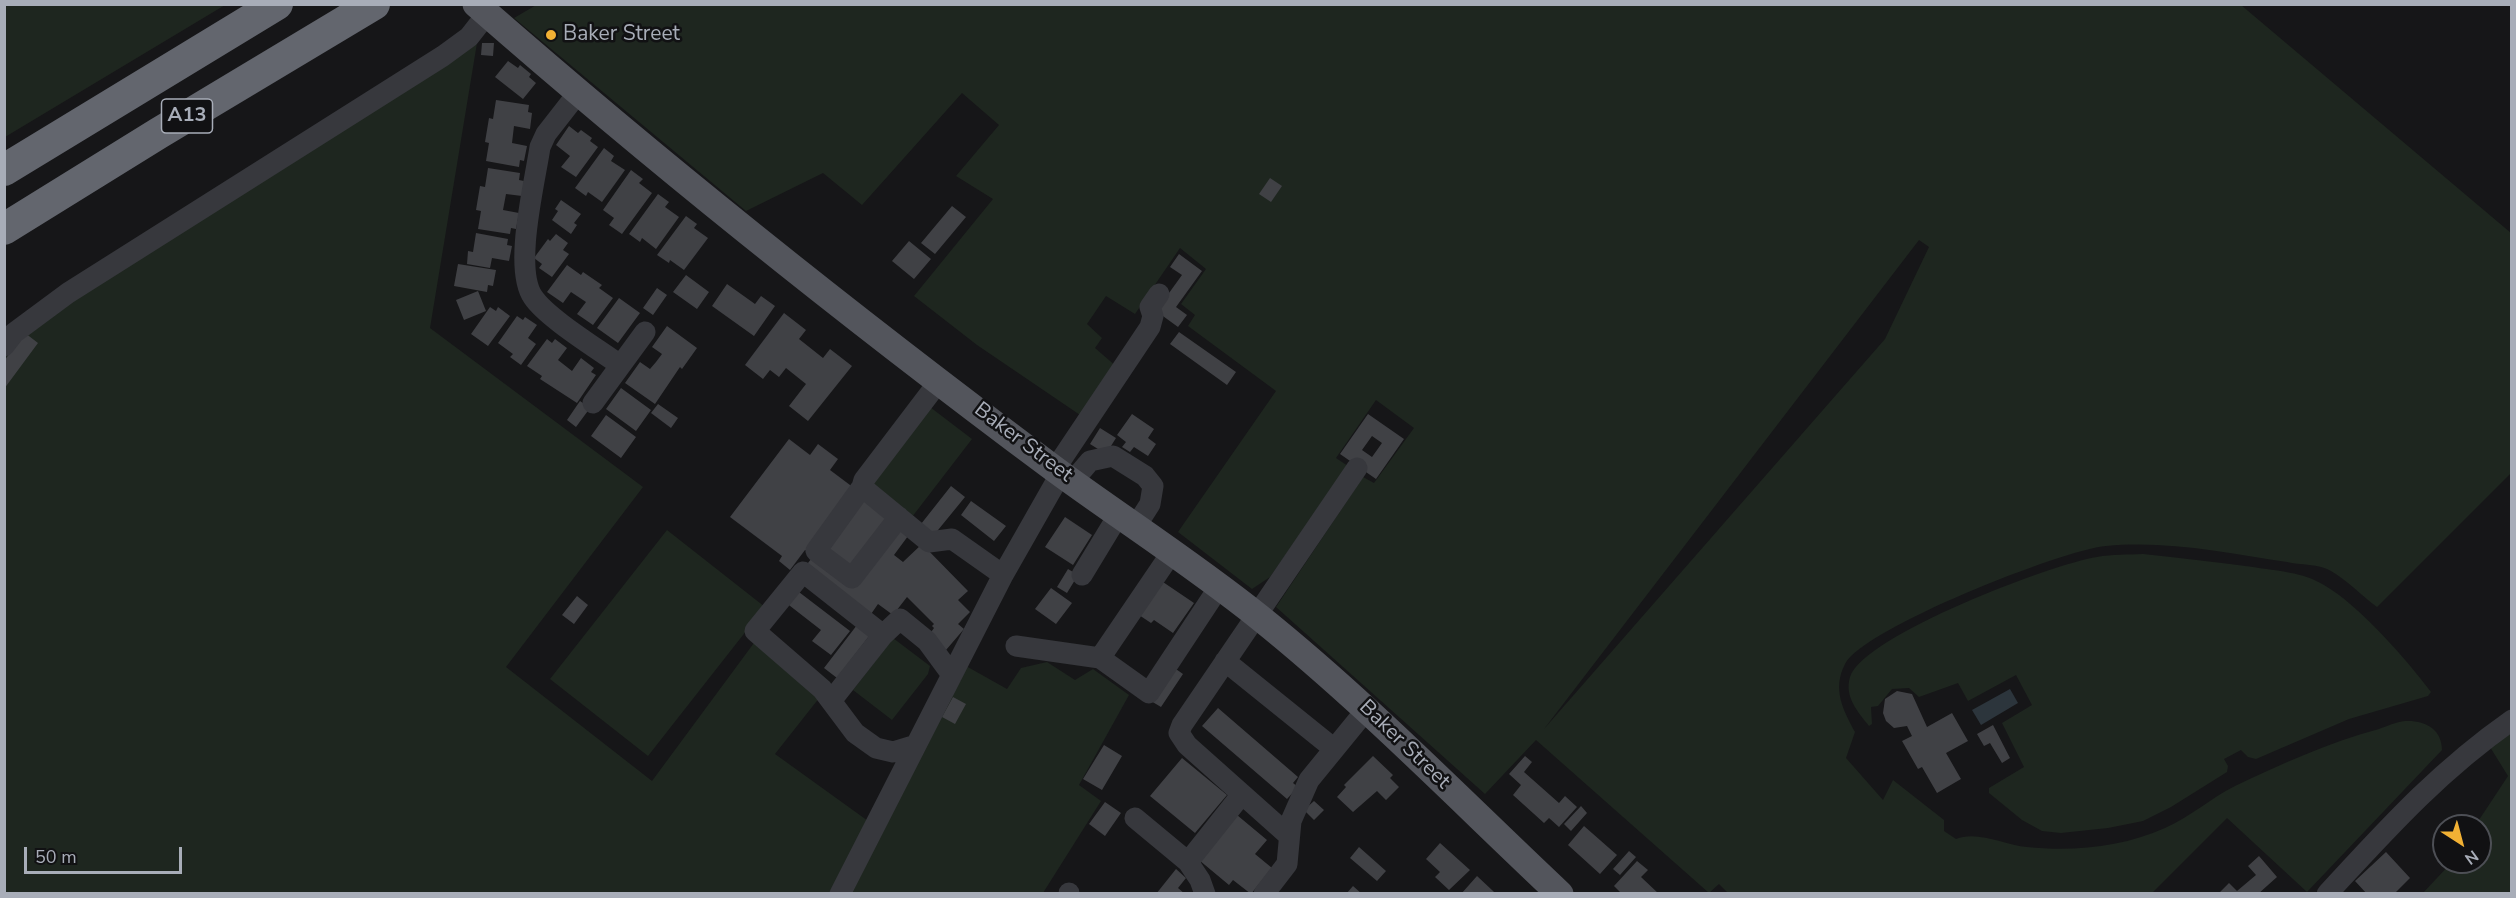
<!DOCTYPE html>
<html>
<head>
<meta charset="utf-8">
<style>
  body { margin:0 }
  #map { position:relative; width:2516px; height:898px; overflow:hidden; background:#161618; font-family:"Nunito Sans",sans-serif }
  canvas { display:block }
  .frame { position:absolute; inset:0; border:6px solid #a8adb8; pointer-events:none }
  .north { position:absolute; left:2432px; top:814px; width:60px; height:60px; box-sizing:border-box; background:#111113; border:2px solid #4d4f55; border-radius:50%; rotate:144deg; font-size:16px; font-weight:700; line-height:24px; text-align:center; color:#a8adb8 }
  .north::after { content:''; display:block; margin:auto; width:21px; height:27px; background:#f2b134; clip-path:polygon(50% 0,100% 100%,50% 72%,0 100%) }
  .scale { position:absolute; left:24px; top:847px; width:158px; height:27px; box-sizing:border-box; border:3px solid #a8adb8; border-top:0; padding-left:8px; font-size:18px; line-height:21px; white-space:nowrap; color:#a8adb8; -webkit-text-stroke:4px #111113; paint-order:stroke }
</style>
</head>
<body>
<div id="map">
<canvas width="2516" height="898"></canvas>
<div class="frame"></div>
<div class="north">N</div>
<div class="scale">50 m</div>
</div>
<script>
const c = document.querySelector('canvas').getContext('2d');
c.lineJoin = 'round';
function fill(path, color) { c.fillStyle = color; c.fill(path, 'evenodd'); }
function stroke(path, color, width, dash) { c.strokeStyle = color; c.lineWidth = width; c.lineCap = dash ? 'butt' : 'round'; c.setLineDash(dash || []); c.stroke(path); }
function write(font, color, halo, rows, align = 'center') {
  c.font = font + ' "Nunito Sans",sans-serif'; c.lineWidth = 5; c.setLineDash([]); c.textBaseline = 'middle'; c.strokeStyle = halo; c.fillStyle = color; for (const [text, x, y, turn = 0] of rows) {
    c.save(); c.translate(x, y); c.rotate((+turn || 0) * Math.PI / 180); c.textAlign = isNaN(turn) ? turn : align; if (halo) c.strokeText(text, 0, 0); c.fillText(text, 0, 0); c.restore();
  }
}
const green = new Path2D(`
  M5,4H225V5L5,137Z
  M538,4L2241,5L2511,233V473L2377,607C2362,596 2347,580 2331,571C2320,564 2299,565 2287,562C2228,553 2166,540 2106,546C2062,550 1864,628 1845,664C1832,689 1843,710 1855,732L1846,758L1883,800L1893,780L1944,820V831L1956,839C1977,830 2005,845 2027,847C2073,852 2123,847 2165,828C2190,817 2211,798 2235,786C2281,764 2330,742 2379,729C2387,726 2396,722 2405,721C2425,720 2442,729 2442,750L2307,892L2227,818L2152,893L1729,894L1719,884L1709,893L1536,740L1485,794L1276,607L1363,477L1374,483L1414,428L1376,400L1336,458L1348,466L1270,577L1252,589L1178,532L1276,391L1188,326L1195,315L1181,304L1206,269L1180,248L1135,314L1106,296L1087,324L1102,338L1095,348L1117,367L1083,417L977,345L914,296L993,199L956,176L999,125L962,93L862,205L823,173L746,211L514,18ZM1919,240L1929,247L1885,339L1544,729Z
  M477,43L430,328L643,487L506,667L652,781L765,628L831,683L775,754L882,831L966,666L1007,689L1021,668L1047,662L1075,680L1093,669L1129,695L1079,785L1101,801L1043,893L5,894V331Z
  M930,407L972,439L912,517L870,485Z
  M667,530L765,607L648,756L550,679Z
  M2143,554C2180,558 2217,562 2253,567C2277,571 2303,572 2324,585C2359,605 2407,660 2431,692L2428,696L2349,719L2256,759L2248,757L2241,750L2224,759L2228,766L2227,772L2171,807L2143,821L2108,828L2061,833L2042,831L2022,820L1989,793V788L2024,767L2002,723L2032,705L2016,675L1968,701L1958,683L1919,697L1909,688L1892,689L1878,706L1871,707L1872,724L1869,726C1858,712 1844,697 1850,677C1864,635 2052,564 2097,557C2112,554 2128,555 2143,554Z
  M893,638L930,666L928,674L892,720L853,690Z
  M2511,733V893L2422,894L2452,862H2480V826H2475L2508,776L2490,747Z`);
const water = new Path2D(`
  M2010,689L2018,703L1981,725L1972,710Z`);
const building = new Path2D(`
  M482,43H494L493,56L481,55Z
  M508,61L518,68L520,65L531,74L529,77L536,83L523,99L495,77Z
  M496,100L529,105L528,112L532,113L530,129L514,126L512,143L527,146L524,161L520,160L519,167L486,161L489,143L485,142L489,118L493,119Z
  M569,126L578,133L581,130L592,138L590,141L598,147L576,177L561,167L570,156L556,145Z
  M604,148L614,156L611,161L625,170L602,202L588,192L586,196L575,188Z
  M488,168L520,173L519,180L524,181L522,196L506,194L503,210L519,213L516,229L511,228L510,234L478,229L481,211L476,210L480,186L485,187Z
  M631,170L643,179L639,183L652,193L622,234L609,225L614,218L603,210Z
  M1270,178L1282,186L1271,202L1259,194Z
  M658,194L669,202L665,207L679,217L656,249L642,238L640,242L629,234Z
  M561,200L581,214L574,223L577,225L571,234L552,220L558,211L555,209Z
  M952,206L966,217L935,254L921,243Z
  M686,216L697,224L694,228L708,238L684,270L670,260L669,263L657,255Z
  M476,233L508,239L507,245L512,246L509,261L492,258L490,268L467,264L468,251L473,252Z
  M556,234L568,243L563,250L569,254L552,277L539,268L542,264L534,258L548,239L550,241Z
  M909,241L931,259L914,279L892,261Z
  M1179,254L1202,271L1176,307L1187,315L1178,327L1156,311L1182,275L1170,267Z
  M458,264L496,270L493,286L488,285L487,292L454,286Z
  M567,265L581,275L583,272L602,285L599,288L613,298L593,325L577,314L586,302L571,292L563,303L547,292Z
  M686,275L709,292L697,309L673,292Z
  M727,284L755,304L761,296L775,306L754,336L712,306Z
  M657,288L667,295L653,315L643,308Z
  M478,291L486,311L464,320L456,300Z
  M619,298L640,313L618,343L597,328Z
  M490,307L496,311L498,307L510,316L488,346L471,334Z
  M784,313L806,330L799,339L823,358L830,349L852,366L808,421L789,406L806,384L786,368L779,377L770,370L763,379L745,365Z
  M517,316L523,320L525,317L537,325L528,338L536,344L521,365L510,357L513,354L498,343Z
  M667,326L697,348L682,369L680,367L655,404L625,383L640,362L650,369L656,362L662,354L652,347Z
  M1179,332L1236,372L1227,385L1170,344Z
  M25,333L38,343L4,389V361Z
  M547,339L552,343L555,339L567,348L558,360L572,371L581,358L594,368L591,372L596,375L577,403L540,379L542,376L527,366Z
  M621,388L651,410L636,431L606,409Z
  M580,401L590,408L576,427L567,420Z
  M658,404L678,418L671,428L651,413Z
  M1132,414L1154,429L1148,438L1156,444L1148,456L1134,447L1130,452L1122,447L1126,442L1117,435Z
  M1368,414L1404,439L1376,479L1340,454ZM1372,436L1382,443L1372,457L1362,450Z
  M606,415L636,437L621,458L591,436Z
  M1100,428L1116,438L1106,454L1090,444Z
  M789,439L810,455L818,444L838,459L830,470L854,488L807,551L805,550L790,570L779,561L782,556L730,517Z
  M951,486L965,497L934,535L921,524Z
  M865,497L889,516L849,568L824,549Z
  M971,501L1006,526L994,541L961,515Z
  M1065,517L1092,535L1073,565L1045,547Z
  M901,524L911,532L894,555L903,562L922,544L968,591L958,600L970,612L958,624L964,629L946,650L929,635L934,628L932,626L934,624L907,597L893,615L878,604L869,617L805,567L814,555L853,585Z
  M1068,569L1078,575L1067,593L1057,587Z
  M1160,580L1194,603L1173,633L1154,620L1151,623L1136,613Z
  M1051,588L1072,603L1056,624L1035,609Z
  M795,589L850,631L831,655L812,641L821,630L785,602Z
  M577,596L588,605L574,624L562,615Z
  M857,625L870,635L837,678L824,668Z
  M1173,667L1183,674L1161,707L1151,701Z
  M1897,691L1912,694L1927,727L1952,713L1968,741L1946,753L1961,779L1937,793L1922,767L1918,769L1902,741L1912,736L1907,726L1894,728L1886,721L1883,713L1885,699Z
  M953,697L966,704L955,724L942,717Z
  M1218,708L1298,777L1293,783L1298,787L1287,799L1202,726Z
  M1993,725L2010,758L2002,763L1990,743L1984,746L1977,734Z
  M1104,745L1122,756L1102,790L1083,779Z
  M1373,756L1393,775L1390,778L1399,787L1386,800L1377,791L1353,812L1337,797L1346,787L1344,785Z
  M1525,756L1532,762L1524,772L1559,803L1565,796L1577,807L1559,827L1549,818L1544,823L1513,795L1521,785L1509,774Z
  M1182,758L1227,795L1195,833L1150,796Z
  M1314,801L1324,810L1314,820L1304,810Z
  M1105,802L1121,813L1105,836L1089,824Z
  M1581,806L1587,813L1571,831L1564,824Z
  M1237,815L1267,840L1255,854L1272,868L1251,894L1233,880L1229,885L1199,860Z
  M1584,826L1617,855L1600,874L1568,845Z
  M1440,843L1470,870L1449,890L1435,877L1440,872L1426,859Z
  M1359,847L1386,871L1377,881L1350,858Z
  M1629,851L1636,857L1620,875L1613,869Z
  M2386,852L2410,878L2394,894H2367L2355,881Z
  M2259,856L2277,877L2258,894H2218L2229,883L2237,891L2256,875L2248,866Z
  M1637,861L1648,870L1641,877L1659,894H1622L1614,886Z
  M1176,869L1186,878L1178,888L1185,894H1156Z
  M1477,876L1492,890L1496,894H1461Z
  M1353,886L1362,894H1346Z`);
const minor = new Path2D(`
  M578,93L546,134L540,147C535,182 513,268 533,297C547,318 598,349 620,365
  M4,346L14,333L68,293L443,56L469,37L487,14
  M593,403L645,332
  M1055,469L1150,327L1153,316L1150,307L1159,294
  M1073,481L1090,461L1113,456L1145,476L1153,486L1150,504L1136,526
  M862,487L864,480L940,380
  M899,517L852,578L816,551L862,487L929,542L952,539L1003,575
  M1172,552L1100,658L1149,693L1219,587
  M1082,575L1119,514
  M1016,646L1100,658
  M1225,661L1333,748
  M831,701L883,635
  M916,745L893,752L876,748L855,733L822,689L755,631L803,572L883,635L900,619L927,641L952,675
  M1135,818L1188,862
  M1288,835L1187,745L1179,733L1182,725L1357,468
  M1069,893V894
  M840,894L1003,575L1061,473
  M1205,894L1200,880L1188,862L1242,794
  M1264,894L1287,864L1291,821L1309,780L1367,709
  M2327,894C2387,829 2439,771 2512,720`);
const major = new Path2D(`
  M476,4C662,167 856,321 1053,468C1121,518 1193,564 1259,617C1365,702 1460,800 1560,894`);
const highway = new Path2D(`
  M4,170L277,4
  M4,229L159,133L374,4`);
const markers = [
  [551,35,6,"#f2b134"]
];
const shields = [
  [187,116,51]
];
const shieldNames = [
  ["A13",187,116]
];
const poiNames = [
  ["Baker Street",563,35]
];
const streetNames = [
  ["Baker Street",1023,443,37],
  ["Baker Street",1404,745,44]
];
fill(green, '#1e261f');
fill(water, '#2c353c');
fill(building, '#404145');
stroke(minor, '#37383d', 21);
stroke(major, '#53555c', 27);
stroke(highway, '#63666e', 32);
for (const [x, y, r, color] of markers) { const dot = new Path2D(); dot.arc(x, y, r, 0, 2 * Math.PI); c.fillStyle = color; c.fill(dot); stroke(dot, '#111113', 2); }
for (const [x, y, w] of shields) { const box = new Path2D(); box.roundRect(x - w / 2, y - 17, w, 34, 4.5); c.fillStyle = '#111113'; c.fill(box); stroke(box, '#a8adb8', 1.5); }
write('bold 20px', '#a8adb8', null, shieldNames);
write('21px', '#a8adb8', '#111113', poiNames, 'left');
write('21px', '#a8adb8', '#111113', streetNames);
</script>
</body>
</html>
